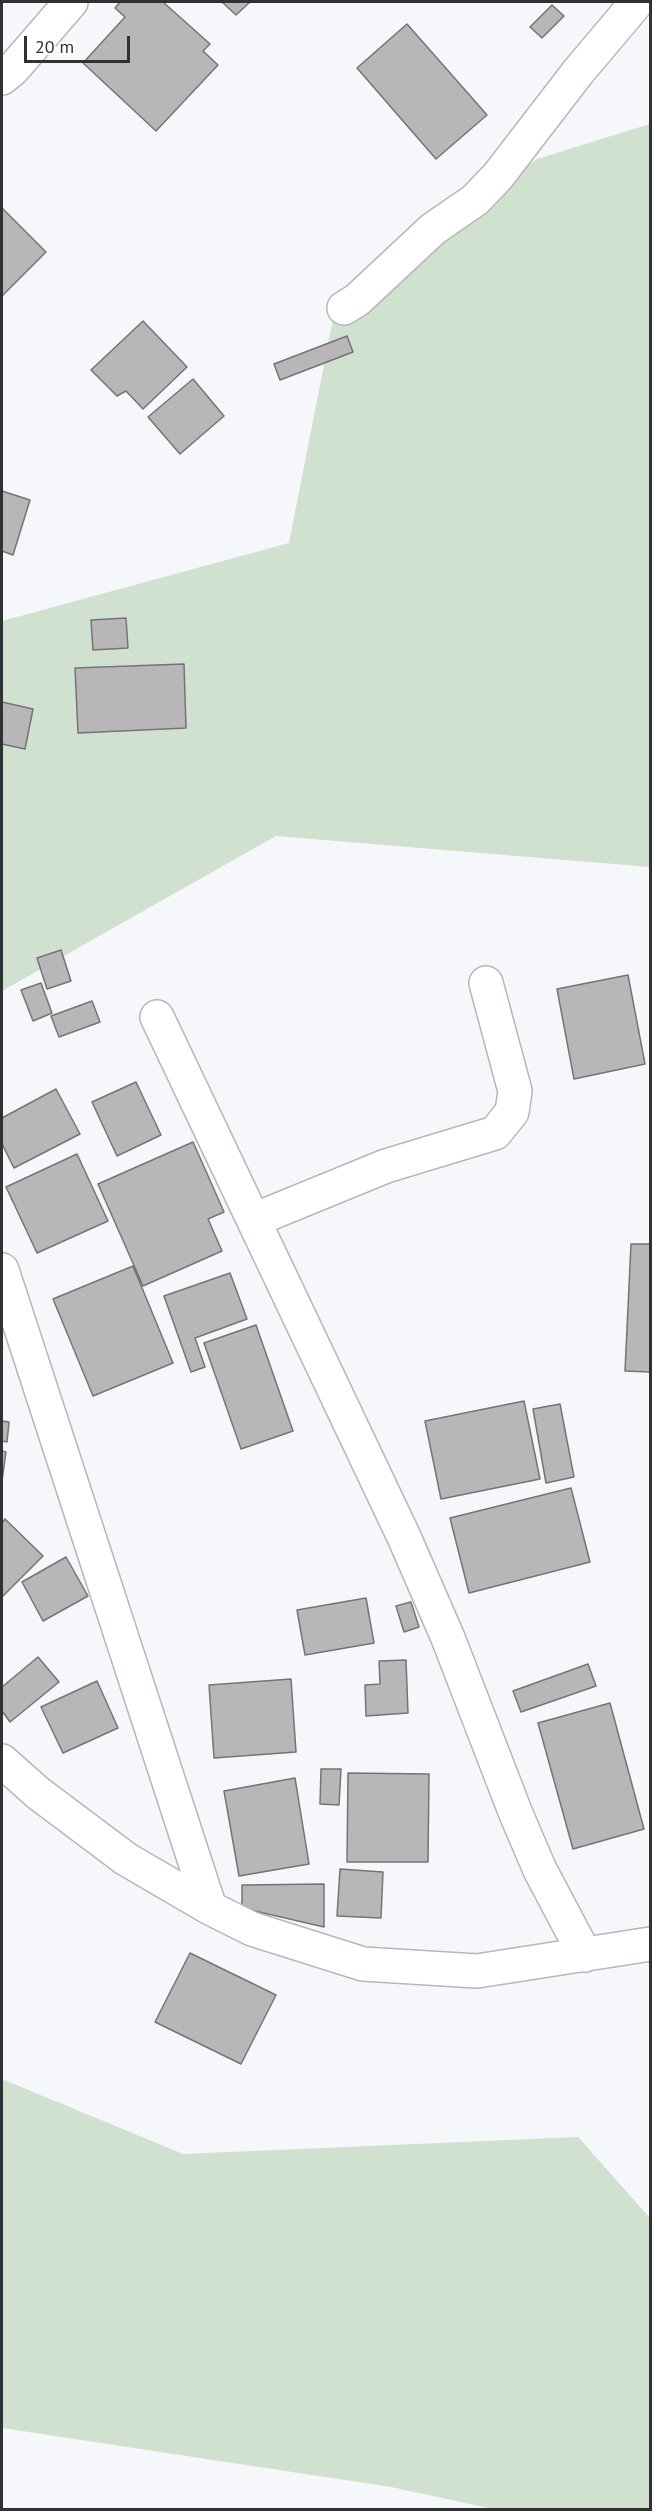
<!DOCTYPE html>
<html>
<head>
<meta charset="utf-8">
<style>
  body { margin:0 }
  #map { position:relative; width:652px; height:2511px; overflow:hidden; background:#f5f7fa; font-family:"PT Sans",sans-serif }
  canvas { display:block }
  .frame { position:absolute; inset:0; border:3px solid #303132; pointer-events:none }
  .scale { position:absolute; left:24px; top:36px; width:106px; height:27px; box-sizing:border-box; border:3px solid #303132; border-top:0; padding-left:8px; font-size:18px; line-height:21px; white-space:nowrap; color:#303132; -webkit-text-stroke:4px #fff; paint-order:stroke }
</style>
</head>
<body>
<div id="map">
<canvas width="652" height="2511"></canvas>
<div class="frame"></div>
<div class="scale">20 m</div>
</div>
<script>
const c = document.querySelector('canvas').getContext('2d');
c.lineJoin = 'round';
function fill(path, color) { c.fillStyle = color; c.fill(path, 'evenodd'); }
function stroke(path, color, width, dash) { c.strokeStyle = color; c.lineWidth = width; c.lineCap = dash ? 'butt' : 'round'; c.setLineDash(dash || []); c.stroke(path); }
const green = new Path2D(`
  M650,124V867L276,836L2,991V621L289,543L335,309L537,159Z
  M2,2079L183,2154L578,2137L650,2218V2509H493L391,2487L2,2428Z`);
const building = new Path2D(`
  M120,2H163L210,44L203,51L218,65L156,131L83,63L125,17L115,8Z
  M222,2H250L236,15Z
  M552,5L564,16L542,38L530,27Z
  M407,24L487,115L436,159L357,68Z
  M2,208L46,252L2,296Z
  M143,321L187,367L143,409L126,391L117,396L91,370Z
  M347,336L353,352L280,380L274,364Z
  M193,379L224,416L180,454L148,417Z
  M2,491L30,500L13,555L2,551Z
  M126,618L128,648L93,650L91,620Z
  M184,664L186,728L78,733L75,668Z
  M2,702L33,709L25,749L2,744Z
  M61,950L71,981L47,989L37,958Z
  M628,975L645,1064L574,1079L557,989Z
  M41,983L52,1013L33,1021L21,990Z
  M92,1001L100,1022L59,1037L51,1016Z
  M136,1082L161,1135L117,1156L92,1102Z
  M56,1089L80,1134L14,1168L2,1144V1118Z
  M193,1142L224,1212L208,1219L222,1251L143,1286L98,1184Z
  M77,1154L108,1221L37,1253L6,1187Z
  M631,1244H650V1372L625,1371Z
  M133,1266L173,1363L93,1396L53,1299Z
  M230,1273L247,1319L195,1338L205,1367L191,1372L164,1296Z
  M256,1325L293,1431L241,1449L204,1343Z
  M524,1401L540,1479L441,1499L425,1421Z
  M560,1404L574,1477L546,1483L533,1409Z
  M2,1421L9,1422L7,1442L2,1441Z
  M2,1451L6,1452L2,1481Z
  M571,1488L590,1562L469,1593L450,1518Z
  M5,1519L43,1556L2,1597V1523Z
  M66,1557L88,1596L43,1621L22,1582Z
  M366,1598L374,1643L305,1655L297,1610Z
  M411,1602L419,1627L404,1632L396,1606Z
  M38,1657L59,1682L10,1722L2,1711V1687Z
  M406,1660L408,1713L366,1716L365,1685L380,1684L379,1661Z
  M588,1664L596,1686L521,1712L513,1691Z
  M291,1679L296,1752L214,1758L209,1685Z
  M97,1681L118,1728L63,1753L41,1707Z
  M610,1703L644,1829L573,1849L538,1723Z
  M321,1769H341L339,1805L320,1804Z
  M348,1773L429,1774L428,1862H347Z
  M295,1778L309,1864L239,1876L224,1791Z
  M340,1869L383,1872L381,1918L337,1916Z
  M324,1884V1927L242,1908V1885Z
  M190,1953L276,1995L241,2064L155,2022Z`);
const minor = new Path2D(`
  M2,78L13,69L71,2
  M344,308L357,300L433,229L475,200L498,176L578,72L637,2
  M157,1017L404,1537L448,1638L516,1814L540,1870L585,1955
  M254,1220L386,1166L495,1133L512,1112L515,1091L486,983
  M2,1270L210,1908
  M2,1761L38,1793L126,1859L210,1908L252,1929L363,1964L477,1971L650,1944`);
fill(green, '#d1e1cf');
fill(building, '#b9b6b9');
stroke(building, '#767376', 1.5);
stroke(minor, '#b6b7bb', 36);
stroke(minor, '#fff', 33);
</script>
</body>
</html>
